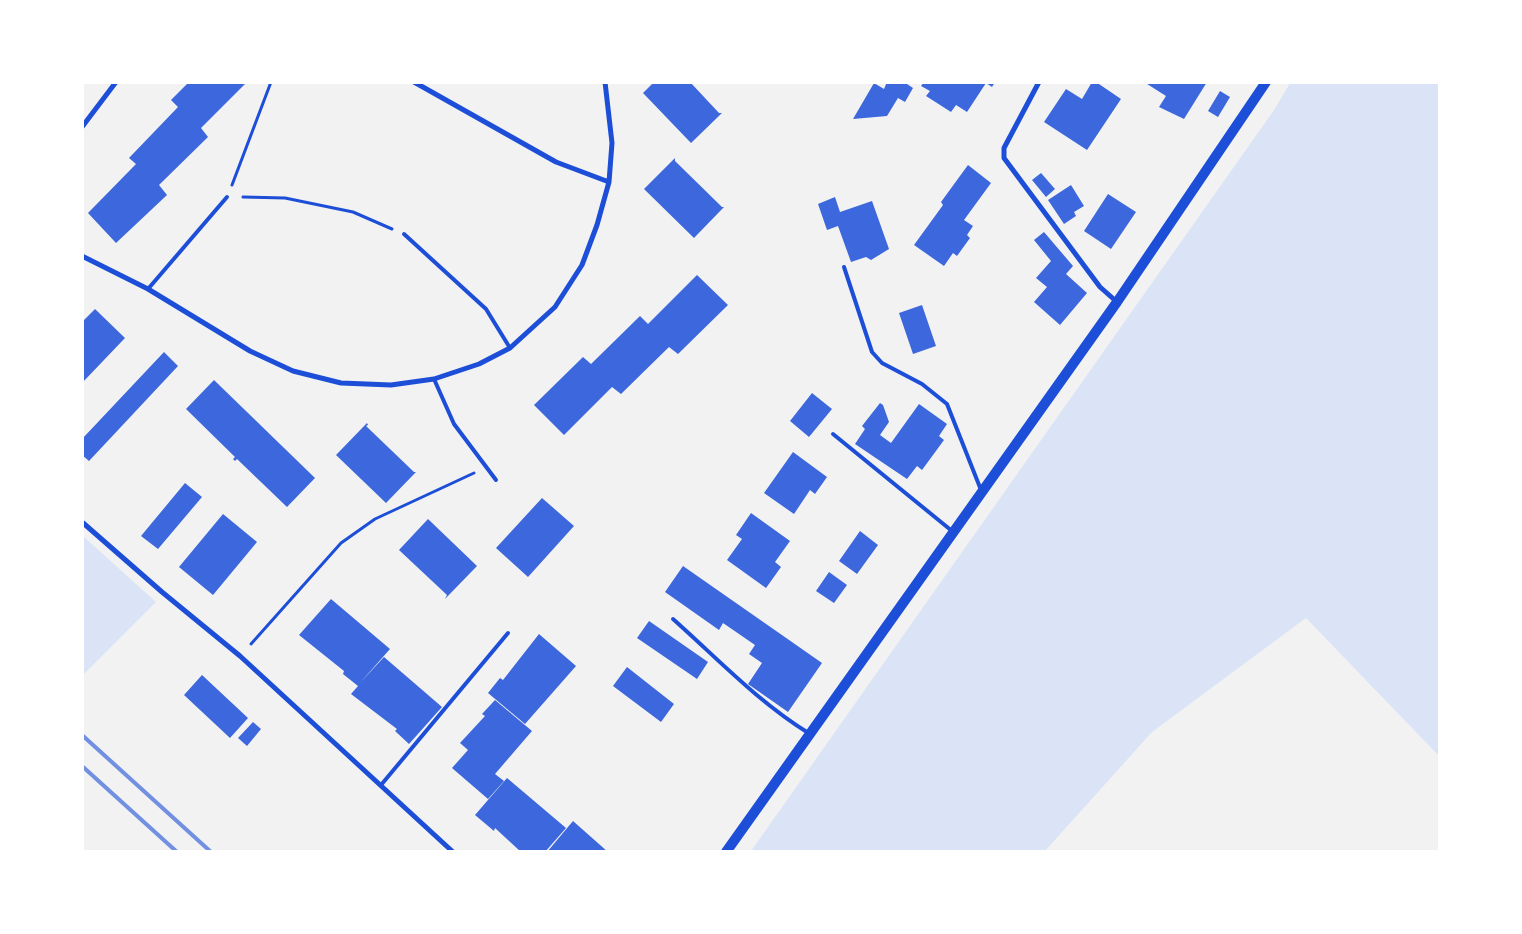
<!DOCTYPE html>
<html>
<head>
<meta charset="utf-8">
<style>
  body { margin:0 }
  #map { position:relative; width:1522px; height:934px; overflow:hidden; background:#f2f2f2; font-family:Ubuntu,sans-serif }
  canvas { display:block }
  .frame { position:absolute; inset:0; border:84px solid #fff; pointer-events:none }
</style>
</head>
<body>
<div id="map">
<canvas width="1522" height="934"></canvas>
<div class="frame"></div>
</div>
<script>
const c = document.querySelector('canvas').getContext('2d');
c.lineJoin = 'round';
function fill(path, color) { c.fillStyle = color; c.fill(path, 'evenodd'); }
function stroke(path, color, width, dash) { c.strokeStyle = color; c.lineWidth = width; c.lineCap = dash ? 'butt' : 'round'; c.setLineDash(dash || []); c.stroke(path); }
const green = new Path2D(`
  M1290,83H1439V756L1306,618L1152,732L1045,851H751L1274,110Z
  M83,536L156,602L83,675Z`);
const building = new Path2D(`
  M189,82H247L201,128L208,137L159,185L167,195L116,243L88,213L136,164L129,158L178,107L171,100Z
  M654,82H690L719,113H722L691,143L643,93Z
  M887,82H904L913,88L905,102L898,98L887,116L853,119L874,83L884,89Z
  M924,82H995L992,87L986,83L967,112L956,105L951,112L926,96L930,91L921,86Z
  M1092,82H1096L1121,99L1087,150L1044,122L1066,89L1082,99Z
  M1144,82H1207L1184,119L1159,107L1166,96Z
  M1220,91L1230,97L1218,117L1208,111Z
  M675,158V161L722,207H724L694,238L644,189Z
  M968,165L991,183L964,220L973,226L967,235L970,238L957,256L953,253L944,266L914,245L943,205L941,202Z
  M1041,173L1055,189L1046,197L1032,180Z
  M1071,185L1084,206L1074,212L1076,216L1064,224L1048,200Z
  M1108,194L1136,212L1111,249L1084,231Z
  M835,197L840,212L872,201L889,249L871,260L866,257L851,262L838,226L827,230L818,204Z
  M1044,232L1073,266L1066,274L1087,293L1060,325L1034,302L1047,287L1036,278L1051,261L1034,240Z
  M697,275L728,305L678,354L669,347L621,394L612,387L564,435L534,405L583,357L591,364L640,316L648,324Z
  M922,305L936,346L913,354L899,313Z
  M95,309L125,338L82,383V322Z
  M164,352L178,366L89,461L82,455V439Z
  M214,380L315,478L287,507L237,459L235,461L233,459L235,457L186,409Z
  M812,393L832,409L809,437L790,421Z
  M880,403L883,405L889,422L880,435L891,443L919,404L947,424L939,436L944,440L922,470L917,466L907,479L855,444L865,429L862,426Z
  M367,423L368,425L366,426L414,472H416L386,503L336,455Z
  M793,452L827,477L815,494L810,490L794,514L764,493Z
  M185,483L202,497L158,549L141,536Z
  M542,498L574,526L528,577L496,548Z
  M751,513L790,541L775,562L781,567L766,588L727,560L742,539L736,535Z
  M223,514L257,542L213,595L179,567Z
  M428,519L477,566L445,599L447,595L399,550Z
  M860,531L878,545L857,574L839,561Z
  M683,566L822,663L788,712L748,684L762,663L749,654L755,645L723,623L719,630L665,592Z
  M829,572L847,585L834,603L816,591Z
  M331,599L390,649L359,684L384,657L442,707L409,744L395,731L397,729L351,694L358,686L343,674L344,671L299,635Z
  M649,621L708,662L697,679L637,638Z
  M539,634L576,666L525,724L488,693L500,678L503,680Z
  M627,667L674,704L661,722L613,686Z
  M202,675L248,718L230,738L184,695Z
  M495,700L532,731L495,774L504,781L488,799L452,768L468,750L460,743L485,716L482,714Z
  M253,722L261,729L247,746L238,738Z
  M507,778L566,828L545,852H521L495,828L494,831L475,815Z
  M573,821L608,852H547Z`);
const path = new Path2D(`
  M232,185L271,82
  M243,197L285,198L353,212L392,229
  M251,644L341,543L375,519L474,473`);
const service = new Path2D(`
  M404,234L486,309L510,348
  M844,267L872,352L882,363L922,384L947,404L981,490
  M148,289L227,197
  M434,379L454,424L496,480
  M833,434L952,531
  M673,619C718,659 758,702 810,734
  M381,785L508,633`);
const minor = new Path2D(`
  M414,82L556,162L609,182
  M1039,82L1004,148V158L1100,287L1117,302
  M82,127L116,82
  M82,256L148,289L250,351L293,371L341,383L391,385L434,379L479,364L510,348L555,307L582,265L597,225L609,182L612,143L605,82
  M82,522L162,592L240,656L453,852`);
const secondary = new Path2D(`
  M726,852L1117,302L1266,82`);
const rail = new Path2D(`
  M82,735L211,852
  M82,766L177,852`);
fill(green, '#dbe4f7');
fill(building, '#3d67dc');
stroke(path, '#1d4ed8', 3);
stroke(service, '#1d4ed8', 4);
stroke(minor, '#1d4ed8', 5);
stroke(secondary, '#1d4ed8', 10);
stroke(rail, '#7290e2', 4);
</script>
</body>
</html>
